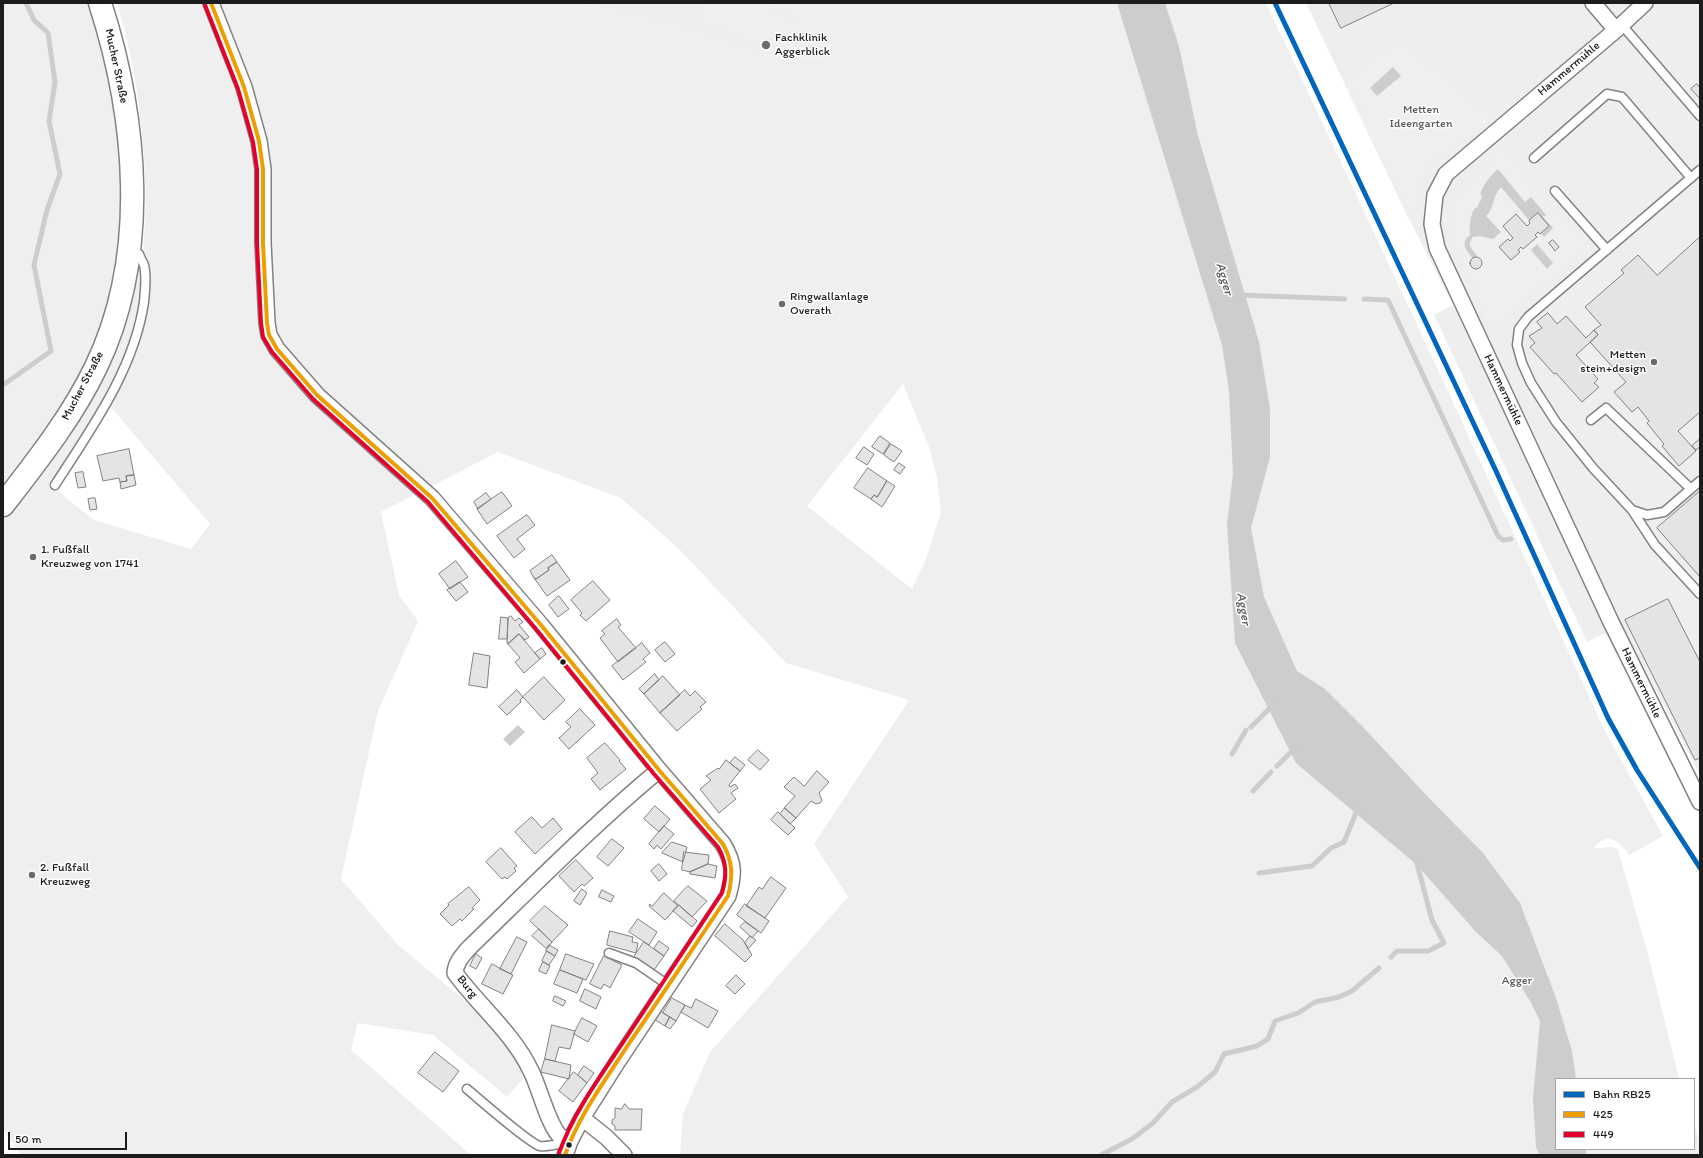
<!DOCTYPE html>
<html>
<head>
<meta charset="utf-8">
<style>
  body { margin:0 }
  #map { position:relative; width:1703px; height:1158px; overflow:hidden; background:#fff; font-family:Itim,sans-serif }
  canvas { display:block }
  .frame { position:absolute; inset:0; border:4px solid #1c1c1c; pointer-events:none }
  .legend { position:absolute; left:1555px; top:1078px; width:140px; height:72px; box-sizing:border-box; background:#fff; border:1px solid #a4a4a4; margin:0; padding:5px 7px; list-style:none; font-size:12px; color:#1c1c1c }
  .legend li { display:flex; align-items:center; gap:8px; height:20px }
  .legend b { width:20px; border:1px solid #a4a4a4 }
  .scale { position:absolute; left:8px; top:1132px; width:119px; height:18px; box-sizing:border-box; border:2px solid #1c1c1c; border-top:0; padding-left:5px; font-size:12px; line-height:14px; white-space:nowrap; color:#1c1c1c; -webkit-text-stroke:3px #fff; paint-order:stroke }
</style>
</head>
<body>
<div id="map">
<canvas width="1703" height="1158"></canvas>
<div class="frame"></div>
<ul class="legend">
<li><b style="height:5px;background:#0065bd"></b>Bahn RB25</li>
<li><b style="height:5px;background:#ec9f01"></b>425</li>
<li><b style="height:5px;background:#e4002b"></b>449</li>
</ul>
<div class="scale">50 m</div>
</div>
<script>
const c = document.querySelector('canvas').getContext('2d');
c.lineJoin = 'round';
function fill(path, color) { c.fillStyle = color; c.fill(path, 'evenodd'); }
function stroke(path, color, width, dash) { c.strokeStyle = color; c.lineWidth = width; c.lineCap = dash ? 'butt' : 'round'; c.setLineDash(dash || []); c.stroke(path); }
function write(font, color, halo, rows, align = 'center') {
  c.font = font + ' Itim,sans-serif'; c.lineWidth = 3; c.setLineDash([]); c.textBaseline = 'middle'; c.strokeStyle = halo; c.fillStyle = color; for (const [text, x, y, turn = 0] of rows) {
    c.save(); c.translate(x, y); c.rotate((+turn || 0) * Math.PI / 180); c.textAlign = isNaN(turn) ? turn : align; if (halo) c.strokeText(text, 0, 0); c.fillText(text, 0, 0); c.restore();
  }
}
const built = new Path2D(`
  M581,3H768L803,17L786,61L693,30Z
  M1306,3H1700V775L1622,625L1587,642L1434,315L1453,305L1406,213Z`);
const green = new Path2D(`
  M3,3H91L117,104L123,185V241L112,288L99,331L74,393L3,490Z
  M117,3H581L693,30L786,61L803,17L768,3H1266L1421,333L1604,729L1663,836L1629,855C1619,840 1607,831 1594,848L1613,847L1618,850L1651,965L1679,1079H1556V1149H1694V1125L1700,1142V1155H1544L1536,1134V1147L1539,1155H680L683,1114L710,1052L848,897L814,844L909,700L786,663L679,549L621,498L498,452L381,512L399,595L418,621L378,711L341,879L397,944L470,1005L500,1038L514,1056L524,1078L507,1097L433,1035L358,1023L351,1050L471,1155H21L3,1129V515L57,449L132,278L142,268C144,237 147,205 145,174C142,116 134,58 117,3ZM128,353L134,358L110,406L210,524L191,549L94,520L65,497L51,483L72,449L94,419ZM903,384L929,447L937,478L941,512L926,559L912,589L807,506ZM1366,821L1453,878L1443,893L1417,865Z
  M704,3H758L798,19L784,55L697,21Z
  M1401,34L1431,66L1442,68L1478,107L1487,100L1498,115L1453,153L1450,151L1426,172L1418,208L1407,212L1346,82Z
  M1502,147L1531,181L1591,247L1492,332L1453,245L1448,227L1450,205L1459,189ZM1502,172L1509,180L1507,182L1526,202L1531,197L1546,215L1535,235L1536,237L1523,249L1521,247L1511,259L1500,247L1508,239L1510,241L1513,238L1503,226L1516,214L1527,226L1530,223L1501,187C1493,195 1491,206 1486,216L1501,233L1490,239L1480,236L1468,238L1470,236V222L1474,210L1478,208L1477,206L1481,200L1482,196L1480,194L1486,181L1492,174Z`);
const water = new Path2D(`
  M1117,3H1165L1179,46L1198,136L1259,342L1270,409V457L1251,528L1264,597L1297,671L1325,689L1362,726L1428,797L1483,853L1520,903L1556,998L1572,1051L1576,1079H1556V1149H1586V1155H1539L1536,1147L1533,1098L1540,1021L1530,1001L1502,956L1476,932L1417,865L1296,763L1235,643L1227,524L1233,474L1229,391L1222,345Z
  M1393,67L1401,76L1377,96L1370,88Z
  M1498,169L1525,202L1531,197L1546,215L1543,217L1553,228L1544,237L1541,233L1538,214L1529,220L1501,187C1492,196 1495,208 1486,216L1501,232L1493,239L1480,236L1472,237L1471,240L1468,239L1470,236C1469,227 1470,215 1475,208H1478L1477,207L1481,200L1482,196L1480,194C1484,184 1489,177 1498,169Z
  M1537,244L1553,263L1547,269L1531,250Z
  M518,725L525,732L510,746L503,739Z`);
const stream = new Path2D(`
  M1469,239C1464,246 1470,250 1474,256
  M1240,295L1345,299
  M1364,299L1388,300L1498,536L1503,540L1511,539
  M3,385L51,351L34,265L47,210L60,174L49,121L55,82L48,33L34,20L26,3
  M1251,727L1273,705
  M1232,754L1246,730
  M1277,766L1295,748
  M1253,791L1271,772
  M1259,873L1312,866L1331,848L1344,842L1358,808
  M1391,957L1397,951H1428L1444,943L1432,920L1416,860
  M1101,1155L1132,1139L1153,1123L1172,1102L1197,1087L1215,1072L1224,1054L1257,1046L1268,1039L1275,1021L1298,1013L1315,1002L1339,997L1352,991L1379,968`);
const building = new Path2D(`
  M1329,3H1394L1341,28Z
  M1697,84L1700,88V99L1691,89Z
  M1538,213L1549,226L1540,234L1538,232L1535,235L1537,237L1523,249L1521,247L1518,250L1520,252L1511,260L1499,247L1508,239L1510,241L1513,238L1503,226L1516,214L1527,226L1530,223L1529,221Z
  M1700,237V412L1678,431L1696,451L1679,466L1662,446L1664,444L1647,423L1649,421L1638,407L1632,412L1614,392L1626,382L1590,342L1598,335L1594,330L1601,325L1585,307L1624,273L1621,270L1638,255L1657,275Z
  M1553,240L1559,247L1555,251L1549,243Z
  M1470 263a6 6 0 1 1 12 0a6 6 0 1 1-12 0Z
  M1548,313L1557,324L1566,316L1586,338L1594,330L1598,335L1576,355L1598,379L1594,383L1599,387L1582,402L1556,373L1554,374L1530,347L1535,343L1529,336L1542,328L1537,322Z
  M880,436L890,443L883,454L872,447Z
  M1700,439V447L1696,450L1692,446Z
  M891,444L902,451L894,462L884,455Z
  M864,447L874,454L867,465L856,458Z
  M129,449L134,475L126,476L127,481L120,482L119,478L103,481L97,456Z
  M899,463L905,467L900,474L894,470Z
  M868,468L887,481L877,497L874,495L871,499L854,488Z
  M83,472L86,487L78,488L75,473Z
  M134,475L136,485L121,489L120,482L127,481L126,476Z
  M887,481L895,486L882,507L871,499L874,495L877,497Z
  M1700,491V577L1657,528Z
  M502,492L512,506L487,524L477,509Z
  M486,493L491,499L478,509L474,502Z
  M95,498L97,509L90,510L88,499Z
  M527,515L535,525L517,539L525,549L514,558L497,536Z
  M552,555L557,562L548,568L549,570L536,579L534,578L530,571Z
  M456,561L468,577L450,589L439,574Z
  M557,562L570,580L547,596L534,578L536,579L549,570L548,568Z
  M593,581L610,600L586,621L580,615L582,613L571,600Z
  M460,582L468,592L456,601L447,590Z
  M559,596L569,609L558,617L549,605Z
  M1668,599L1700,662V758L1695,760L1625,620Z
  M511,616L515,621L519,618L523,622L519,625L529,637L525,640L519,634L508,644L507,643L508,618Z
  M501,617L508,618L507,639H499Z
  M617,619L621,625L618,627L636,648L618,662L600,638L605,634L602,631Z
  M519,634L540,659L524,673L515,662L520,658L508,644Z
  M665,642L675,654L665,662L655,650Z
  M642,643L650,653L643,659L646,662L623,680L612,666Z
  M542,648L546,654L540,659L535,653Z
  M474,653L490,656L487,688L469,685Z
  M655,674L659,680L644,694L639,689Z
  M663,676L680,695L660,713L644,694Z
  M544,677L565,700L544,720L523,697Z
  M517,690L523,697L520,700L521,702L507,715L499,707Z
  M685,690L690,696L695,691L706,702L700,707L702,709L677,731L660,713Z
  M580,709L595,725L569,749L559,738L571,727L566,722Z
  M605,743L620,760L619,761L626,769L600,790L591,779L598,773L587,758Z
  M758,750L769,760L760,770L748,760Z
  M735,757L745,765L740,771L730,763Z
  M726,760L740,771L729,785L730,787L735,784L738,788L731,793L736,799L719,813L700,789L711,780L706,776L718,768L719,769Z
  M817,771L829,782L819,793L822,800L820,803L816,804L811,801L796,818L784,808L795,796L784,787L794,777L804,786Z
  M655,806L670,819L659,832L644,819Z
  M785,808L796,818L790,824L780,814Z
  M778,812L795,828L788,835L771,820Z
  M532,817L542,828L553,818L562,829L535,854L515,832Z
  M664,826L674,834L661,849L657,845L654,849L649,844Z
  M612,839L624,848L608,866L597,857Z
  M672,842L687,847L683,862L662,853Z
  M501,848L517,866L514,868L516,871L507,879L505,877L502,879L486,862Z
  M684,852L709,855L708,864L690,872L682,870Z
  M576,860L593,878L584,886L582,884L574,892L559,876Z
  M659,864L667,874L659,881L651,871Z
  M708,864L717,866L715,878L690,874V872Z
  M771,877L786,888L765,918L746,906L759,887L762,889Z
  M688,886L707,901L692,917L674,901Z
  M469,887L480,900L472,908L474,909L462,921L460,919L452,926L440,914L449,905L448,904Z
  M582,889L587,893L580,905L574,901Z
  M602,890L614,896L611,902L599,897Z
  M664,893L678,906L665,920L649,906L650,904L652,906Z
  M745,904L769,921L761,933L737,915Z
  M679,905L697,921L692,927L673,911Z
  M545,906L568,925L552,942L530,921Z
  M638,919L657,932L649,945L629,932Z
  M745,922L758,931L752,938L740,927Z
  M725,924L743,940L752,955L745,962L715,936Z
  M539,929L552,942L547,949L532,936Z
  M610,931L633,937L632,942L638,943L636,953L607,945Z
  M750,936L756,940L748,949L745,943Z
  M517,937L527,942L511,974L500,969Z
  M659,941L669,948L664,956L654,949Z
  M644,942L664,956L654,970L634,957Z
  M549,945L558,950L555,956L546,951Z
  M547,951L555,956L549,965L542,961Z
  M476,954L482,958L476,969L470,966Z
  M566,954L594,964L586,980L560,970Z
  M604,956L622,965L610,988L604,984L601,989L590,984Z
  M543,962L550,966L546,974L539,971Z
  M492,964L513,975L503,994L482,984Z
  M560,970L583,979L577,993L554,984Z
  M736,975L745,984L735,994L726,986Z
  M585,989L601,997L596,1009L580,1001Z
  M555,996L566,1001L563,1006L553,1001Z
  M672,998L685,1005L676,1021L663,1013Z
  M696,999L718,1011L708,1028L681,1012L685,1005L691,1008Z
  M660,1011L670,1017L665,1026L654,1019Z
  M670,1017L676,1021L670,1029L665,1026Z
  M582,1018L597,1026L588,1042L574,1034Z
  M552,1025L575,1031L570,1049L559,1047L555,1061L545,1059Z
  M435,1052L459,1071L443,1092L418,1073Z
  M545,1059L571,1065L569,1079L541,1072Z
  M584,1066L594,1073L587,1083L578,1075Z
  M574,1072L587,1083L573,1102L559,1091Z
  M625,1104L629,1109H642L641,1130H615V1126L612,1124V1120L615,1118V1108L621,1109Z`);
const lane = new Path2D(`
  M1622,25L1700,116
  M1534,158L1607,94L1622,97L1691,178
  M1700,170L1528,317L1519,329L1517,345L1522,363L1531,383L1556,422L1593,468L1632,510L1647,515L1664,512L1700,481
  M1555,191L1607,250
  M1591,420L1606,408L1691,489
  M55,485C91,429 134,370 144,302C145,290 147,277 144,265C143,262 140,258 139,254L130,251
  M1632,510L1655,545L1700,594
  M609,953L636,963L668,985
  M467,1089C479,1099 530,1144 540,1146C550,1147 559,1144 568,1142`);
const street = new Path2D(`
  M211,3L244,87L259,141L263,169V243L267,323L269,335L277,349L317,395L432,498L541,625L659,770L723,844C735,864 734,875 728,896L618,1061L582,1118L570,1141L565,1155
  M1593,3L1616,30L1645,3
  M1616,30L1446,174L1435,195L1432,224L1437,248L1611,622L1700,802
  M582,1118L606,1137L624,1155
  M570,1141C567,1140 564,1139 561,1137C549,1128 539,1086 531,1071C513,1033 479,1006 455,973C456,962 462,956 469,948C532,887 593,825 659,770`);
const secondary = new Path2D(`
  M3,505C37,461 72,417 96,367C150,255 137,118 100,3`);
const bus1 = new Path2D(`
  M211,3L244,87L259,141L263,169V243L267,323L269,335L277,349L317,395L432,498L541,625L659,770L723,844C733,862 733,876 728,896C695,945 663,994 630,1042C607,1078 579,1115 565,1155`);
const bus2 = new Path2D(`
  M205,5L238,89L253,142L257,169V243L261,323L263,337L272,352L313,399L428,502L536,629L654,774L718,847C727,863 727,876 722,893C690,942 658,990 626,1038C602,1074 574,1111 559,1153`);
const rail1 = new Path2D(`
  M1275,3L1496,471L1608,718L1637,770L1700,868`);
const markers = [
  [766,45,5,"#6b6b6b"],
  [782,304,4,"#6b6b6b"],
  [1654,362,4,"#6b6b6b"],
  [33,557,4,"#6b6b6b"],
  [563,662,3.5,"#1c1c1c"],
  [32,875,4,"#6b6b6b"],
  [569,1145,3.5,"#1c1c1c"]
];
const poiNames = [
  ["Fachklinik",775,38],
  ["Aggerblick",775,52],
  ["Ringwallanlage",790,297],
  ["Overath",790,311],
  ["Metten",1646,355,"right"],
  ["stein+design",1646,369,"right"],
  ["1. Fußfall",41,550],
  ["Kreuzweg von 1741",41,564],
  ["2. Fußfall",40,868],
  ["Kreuzweg",40,882]
];
const streetNames = [
  ["Mucher Straße",116,66,78],
  ["Hammermühle",1569,69,-40],
  ["Mucher Straße",83,386,-62],
  ["Hammermühle",1503,390,65],
  ["Hammermühle",1641,683,64],
  ["Burg",467,987,51]
];
const parkNames = [
  ["Metten",1421,110],
  ["Ideengarten",1421,124],
  ["Agger",1517,981]
];
const waterNames = [
  ["Agger",1224,279,74],
  ["Agger",1243,609,80]
];
fill(built, '#eee');
fill(green, '#efefef');
fill(water, '#cdcdcd');
stroke(stream, '#cdcdcd', 5);
fill(building, '#e4e4e4');
stroke(building, '#828282', 1);
stroke(lane, '#828282', 11);
stroke(street, '#828282', 18);
stroke(secondary, '#828282', 25);
stroke(lane, '#fff', 8);
stroke(street, '#fff', 15);
stroke(secondary, '#fff', 22);
stroke(bus1, '#ec9f01', 4);
stroke(bus2, '#e4002b', 4);
stroke(rail1, '#0065bd', 5);
for (const [x, y, r, color] of markers) { const dot = new Path2D(); dot.arc(x, y, r, 0, 2 * Math.PI); c.fillStyle = color; c.fill(dot); stroke(dot, '#fff', 1.5); }
write('12px', '#1c1c1c', '#fff', poiNames, 'left');
write('12px', '#1c1c1c', '#fff', streetNames);
write('12px', '#575757', '#fff', parkNames);
write('italic 13px', '#5a5a5a', '#fff', waterNames);
</script>
</body>
</html>
